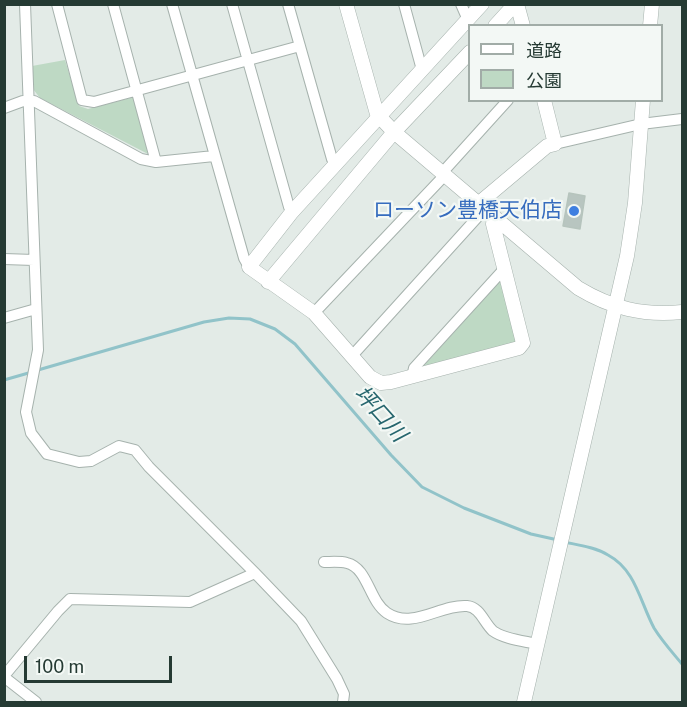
<!DOCTYPE html>
<html>
<head>
<meta charset="utf-8">
<style>
  body { margin:0 }
  #map { position:relative; width:687px; height:707px; overflow:hidden; background:#e3ebe7; font-family:"Public Sans","Noto Sans JP",sans-serif }
  canvas { display:block }
  .frame { position:absolute; inset:0; border:6px solid #253a33; pointer-events:none }
  .legend { position:absolute; left:468px; top:24px; width:195px; height:78px; box-sizing:border-box; background:#f3f8f5; border:2px solid #a1aca7; margin:0; padding:8px 10px; list-style:none; font-size:18px; color:#253a33 }
  .legend li { display:flex; align-items:center; gap:12px; height:30px }
  .legend b { width:30px; border:2px solid #a1aca7 }
  .scale { position:absolute; left:24px; top:656px; width:148px; height:27px; box-sizing:border-box; border:3px solid #253a33; border-top:0; padding-left:8px; font-size:18px; line-height:21px; white-space:nowrap; color:#253a33; -webkit-text-stroke:4px #f3f8f5; paint-order:stroke }
</style>
</head>
<body>
<div id="map">
<canvas width="687" height="707"></canvas>
<div class="frame"></div>
<ul class="legend">
<li><b style="height:8px;background:#fff"></b>道路</li>
<li><b style="height:16px;background:#bed9c4"></b>公園</li>
</ul>
<div class="scale">100 m</div>
</div>
<script>
const c = document.querySelector('canvas').getContext('2d');
c.lineJoin = 'round';
function fill(path, color) { c.fillStyle = color; c.fill(path, 'evenodd'); }
function stroke(path, color, width, dash) { c.strokeStyle = color; c.lineWidth = width; c.lineCap = dash ? 'butt' : 'round'; c.setLineDash(dash || []); c.stroke(path); }
function write(font, color, halo, rows, align = 'center') {
  c.font = font + ' "Public Sans","Noto Sans JP",sans-serif'; c.lineWidth = 4.5; c.setLineDash([]); c.textBaseline = 'middle'; c.strokeStyle = halo; c.fillStyle = color; for (const [text, x, y, turn = 0] of rows) {
    c.save(); c.translate(x, y); c.rotate((+turn || 0) * Math.PI / 180); c.textAlign = isNaN(turn) ? turn : align; if (halo) c.strokeText(text, 0, 0); c.fillText(text, 0, 0); c.restore();
  }
}
const green = new Path2D(`
  M65,60L79,106L88,109L134,97L148,154L40,98L33,89L32,66Z
  M500,281L517,343L421,369Z`);
const stream = new Path2D(`
  M38,370L204,322L229,318L250,319L275,329L295,344L391,455L422,487L464,508L531,534L558,540
  M4,380L32,372
  M564,542C578,545 595,547 608,555C636,570 640,602 654,628C662,641 672,652 682,664`);
const building = new Path2D(`
  M569,193L585,196L580,229L563,226Z`);
const minor = new Path2D(`
  M25,4L38,350L26,412L31,433L47,454L79,462L91,461L119,446L135,450L149,467L255,573L301,621L337,679L344,694L343,702
  M57,4L82,100L94,102L300,46
  M113,4L156,162
  M172,4L244,258L249,267
  M232,4L289,207L292,212
  M288,4L332,159L336,165
  M404,4L422,70
  M461,4L468,20
  M4,108L23,101H34L141,159L156,162L214,156
  M555,144L641,124L682,119
  M442,173L508,100
  M4,259L34,260
  M314,313L444,176
  M4,318L36,309
  M351,357L484,210
  M412,377L414,368L504,269
  M324,562C331,562 340,561 347,563C368,568 369,601 387,613C413,630 440,604 467,606C480,607 484,623 493,631C504,639 524,641 537,644
  M4,676L58,611L70,599L190,602L255,573
  M4,677L36,702`);
const tertiary = new Path2D(`
  M346,4L377,114L394,132L578,288C611,308 643,316 682,312
  M482,4L292,212L249,267L314,313L370,377L381,383L391,382L519,348L523,343L493,224L494,217
  M517,4L523,26
  M495,26L515,4
  M650,26L652,4
  M478,204L547,146L555,144L544,100
  M268,282L394,132L470,52
  M524,702L627,256L635,203L643,100`);
const markers = [
  [574,211,6,"#3f7fe0"]
];
const shopNames = [
  ["ローソン豊橋天伯店",562,211]
];
const waterNames = [
  ["坪口川",380,414,48]
];
fill(green, '#bed9c4');
stroke(stream, '#91c3c9', 3);
fill(building, '#b8c5c0');
stroke(building, '#b6c4bd', 1.5);
stroke(minor, '#a6b2ad', 12);
stroke(tertiary, '#a6b2ad', 15);
stroke(minor, '#fff', 10);
stroke(tertiary, '#fff', 14);
for (const [x, y, r, color] of markers) { const dot = new Path2D(); dot.arc(x, y, r, 0, 2 * Math.PI); c.fillStyle = color; c.fill(dot); stroke(dot, '#f3f8f5', 2); }
write('21px', '#366cbe', '#f3f8f5', shopNames, 'right');
write('italic 22px', '#26666e', '#f3f8f5', waterNames);
</script>
</body>
</html>
